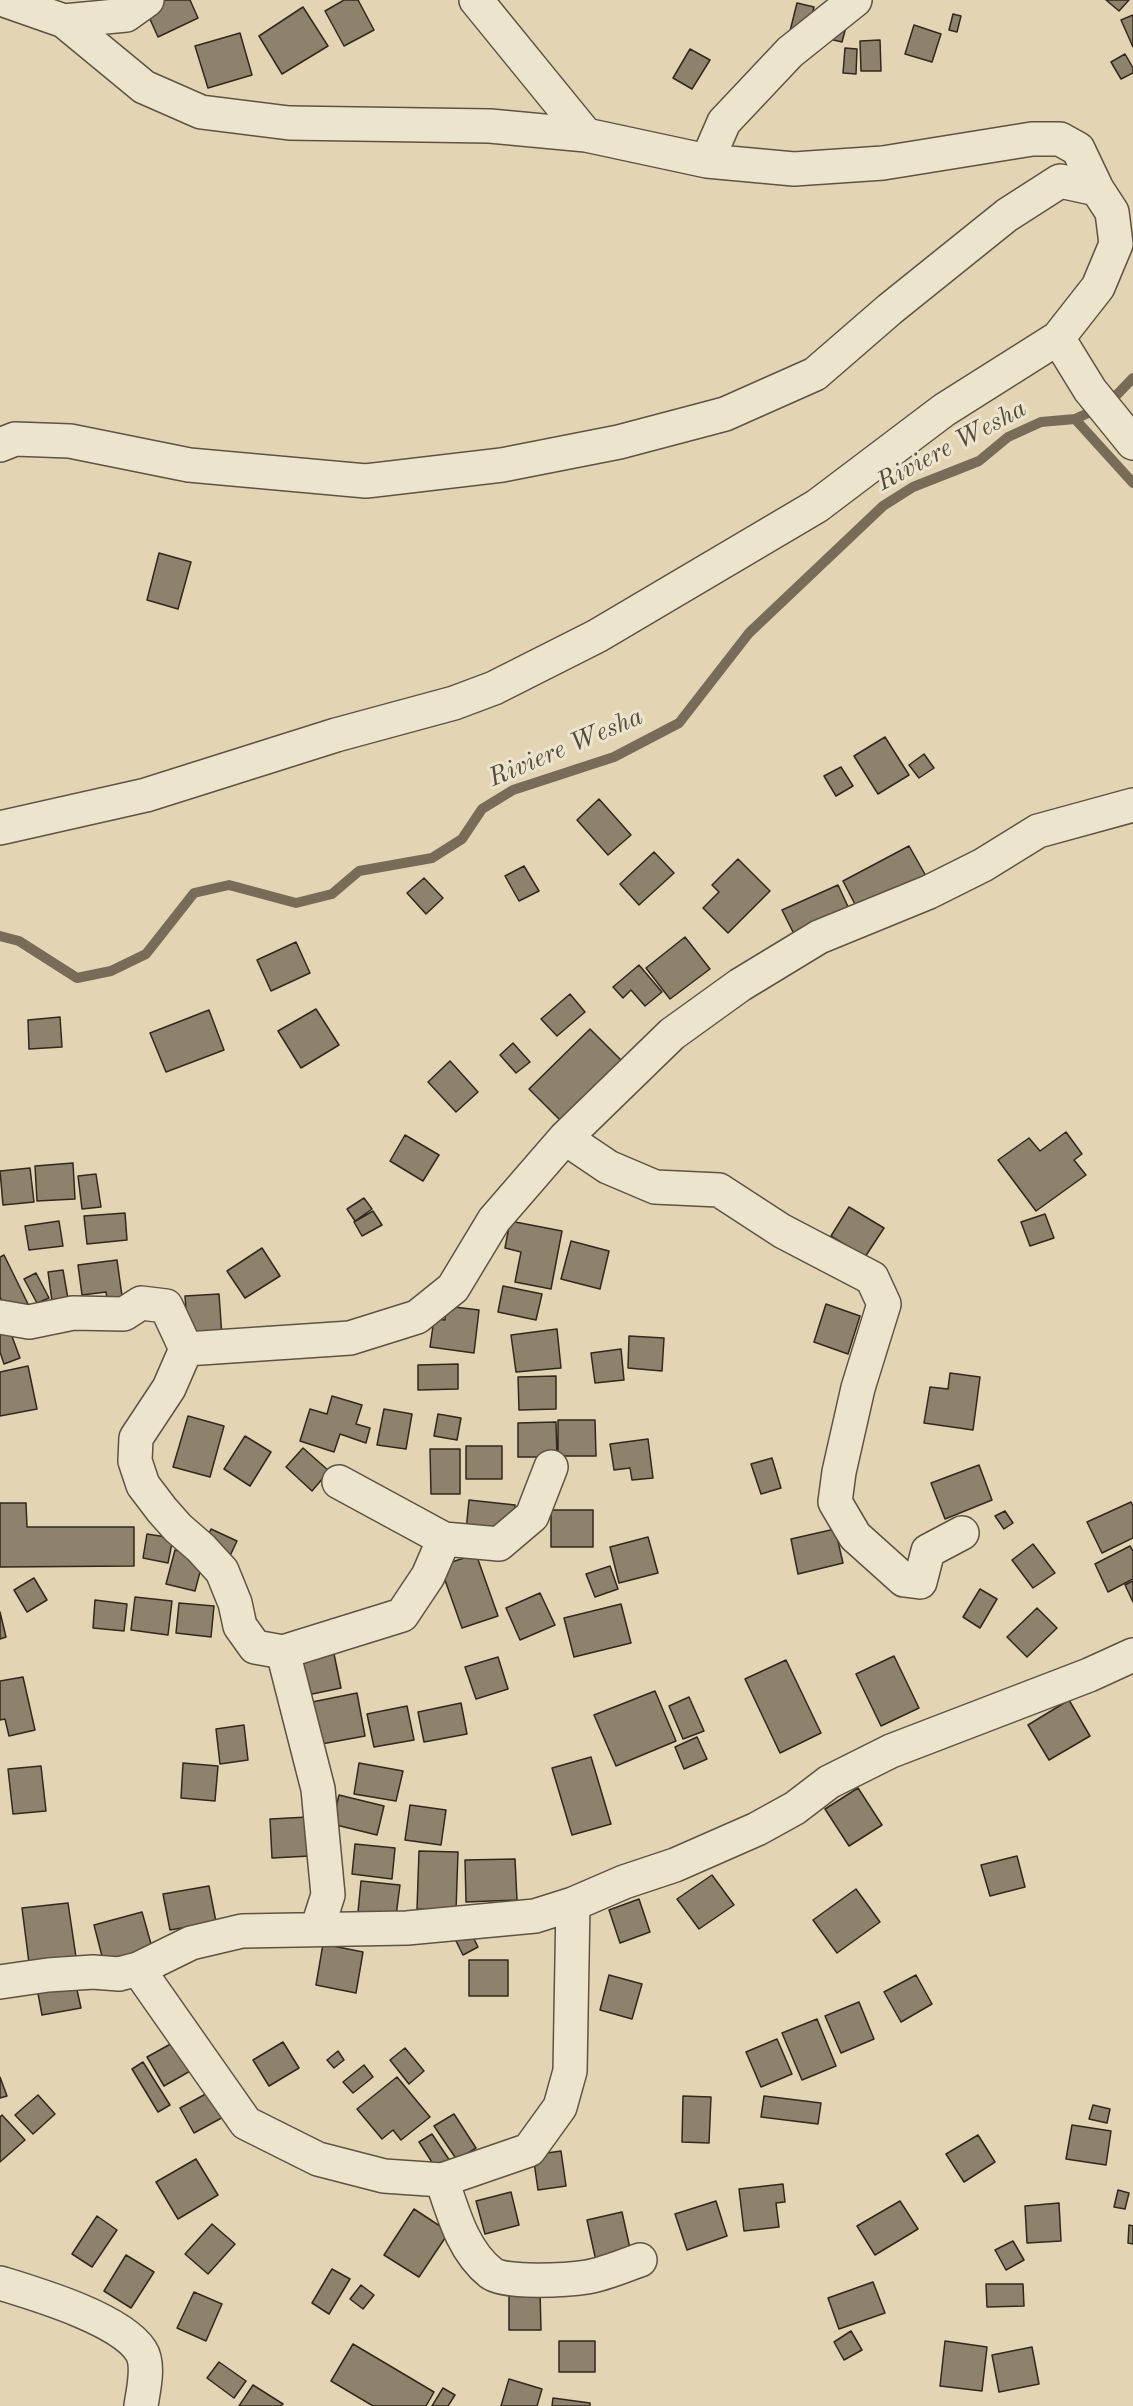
<!DOCTYPE html>
<html>
<head>
<meta charset="utf-8">
<style>
  body { margin:0 }
  canvas { display:block; background:#e3d5b4 }
</style>
</head>
<body>
<canvas width="1133" height="2406"></canvas>
<script>
const c = document.querySelector('canvas').getContext('2d');
c.lineJoin = 'round';
function stroke(path, color, width, dash) { c.strokeStyle = color; c.lineWidth = width; c.lineCap = dash ? 'butt' : 'round'; c.setLineDash(dash || []); c.stroke(path); }
function fill(path, color) { c.fillStyle = color; c.fill(path, 'evenodd'); }
function write(font, color, halo, rows, align = 'center') {
  c.font = font + ' "Old Standard TT",serif'; c.lineWidth = 6; c.setLineDash([]); c.textBaseline = 'middle'; c.strokeStyle = halo; c.fillStyle = color; for (const [text, x, y, turn = 0] of rows) {
    c.save(); c.translate(x, y); c.rotate((+turn || 0) * Math.PI / 180); c.textAlign = isNaN(turn) ? turn : align; if (halo) c.strokeText(text, 0, 0); c.fillText(text, 0, 0); c.restore();
  }
}
const stream = new Path2D(`
  M1075,419L1133,483
  M0,936L19,941L77,978L111,971L146,954L194,893L229,885L296,903L332,894L359,871L432,858L462,839L482,809L513,790L614,757L679,723L749,633L883,506L913,487L979,461L1008,437L1041,422L1075,419L1108,404L1133,378`);
const building = new Path2D(`
  M163,0H190L198,18L158,37L145,8Z
  M344,0H358L374,30L344,46L325,11Z
  M1106,0H1129L1119,11Z
  M797,3L814,7L807,35L790,31Z
  M303,7L328,46L282,74L259,36Z
  M953,14L961,16L957,32L949,30Z
  M1133,15V47L1121,20Z
  M914,25L941,34L932,62L905,54Z
  M846,27L842,42L825,38Z
  M240,33L252,75L208,88L195,46Z
  M880,40L881,71H861L860,41Z
  M845,48L857,49L856,74L843,73Z
  M690,49L710,60L692,89L673,78Z
  M1125,54L1133,68V73L1121,79L1111,62Z
  M159,553L191,562L178,609L147,600Z
  M885,737L909,775L878,794L854,756Z
  M924,754L934,768L919,778L909,765Z
  M841,767L853,786L836,796L824,776Z
  M599,799L631,835L608,855L577,820Z
  M909,846L926,876L859,912L843,881Z
  M654,852L674,873L639,905L620,884Z
  M738,859L770,891L728,933L703,908L719,892L712,885Z
  M524,866L539,891L519,901L505,876Z
  M424,878L443,898L426,914L407,893Z
  M838,885L850,911L795,936L782,910Z
  M685,937L710,969L670,999L646,968Z
  M296,942L310,973L271,991L257,960Z
  M639,965L662,992L645,1006L631,990L623,998L613,987Z
  M570,994L585,1012L557,1036L541,1019Z
  M316,1009L339,1045L301,1068L278,1031Z
  M209,1010L224,1050L166,1072L150,1033Z
  M60,1017L62,1047L29,1049L28,1020Z
  M590,1029L621,1060L560,1120L529,1089Z
  M513,1043L530,1062L516,1073L500,1055Z
  M450,1061L478,1092L456,1112L428,1082Z
  M1066,1132L1082,1154L1074,1160L1086,1175L1036,1211L998,1160L1029,1138L1040,1151Z
  M405,1135L439,1155L423,1181L390,1161Z
  M73,1163L75,1199L37,1201L35,1166Z
  M30,1168L34,1202L3,1205L0,1171Z
  M96,1174L101,1207L82,1209L78,1176Z
  M364,1198L372,1209L355,1221L347,1209Z
  M849,1207L884,1228L865,1257L831,1236Z
  M373,1211L382,1225L362,1236L354,1222Z
  M125,1213L127,1240L87,1244L84,1216Z
  M1045,1214L1054,1238L1030,1246L1021,1222Z
  M59,1221L63,1246L29,1250L25,1226Z
  M510,1221L562,1231L551,1289L515,1282L521,1252L505,1248Z
  M571,1241L609,1251L600,1289L561,1279Z
  M262,1248L280,1276L245,1298L227,1271Z
  M4,1255L29,1306L8,1315L0,1297V1257Z
  M117,1260L123,1303L108,1305L106,1292L82,1295L78,1265Z
  M63,1270L68,1299L52,1301L48,1272Z
  M36,1273L49,1298L37,1303L24,1279Z
  M503,1286L542,1294L536,1320L498,1312Z
  M219,1294L222,1337L188,1340L185,1296Z
  M826,1304L860,1316L848,1354L814,1342Z
  M446,1306L479,1310L474,1353L430,1347L434,1319L445,1320Z
  M7,1323L20,1358L4,1364L0,1352V1326Z
  M557,1329L561,1368L516,1372L511,1335Z
  M629,1336L664,1338L662,1371L628,1368Z
  M621,1349L624,1380L595,1383L591,1353Z
  M458,1364V1389L418,1390V1365Z
  M28,1366L37,1409L0,1416V1372Z
  M950,1373L980,1377L973,1430L924,1423L930,1387L948,1389Z
  M556,1376V1409L519,1410L518,1377Z
  M332,1396L362,1405L356,1424L370,1428L366,1443L340,1434L334,1452L300,1441L310,1409L327,1414Z
  M384,1409L412,1414L406,1449L377,1445Z
  M438,1414L461,1418L457,1440L434,1436Z
  M188,1416L224,1426L210,1477L173,1467Z
  M558,1420H595L596,1456H558Z
  M556,1422L557,1457H518V1423Z
  M245,1436L271,1452L250,1486L224,1469Z
  M648,1439L653,1478L632,1480L630,1468L614,1470L610,1444Z
  M466,1446H502V1479H466Z
  M303,1448L329,1471L312,1491L286,1467Z
  M430,1449H460V1494H431Z
  M772,1458L781,1488L761,1494L751,1464Z
  M979,1465L992,1500L945,1519L931,1483Z
  M469,1500L515,1505L513,1523L499,1522L498,1535L466,1531Z
  M1131,1502L1133,1506V1538L1102,1553L1087,1522Z
  M0,1503H26L27,1527H134V1566L0,1567Z
  M551,1510H593V1547H551Z
  M1005,1511L1013,1523L1004,1529L995,1516Z
  M211,1529L237,1541L229,1558L203,1547Z
  M835,1529L843,1563L798,1574L791,1539Z
  M147,1534L173,1538L168,1563L143,1558Z
  M648,1537L658,1573L619,1583L610,1547Z
  M1033,1544L1055,1573L1033,1588L1012,1560Z
  M1130,1546L1133,1551V1579L1108,1592L1095,1564Z
  M175,1550L204,1557L195,1591L166,1584Z
  M476,1554L498,1616L462,1628L440,1566Z
  M610,1566L618,1589L595,1597L586,1574Z
  M34,1578L47,1600L27,1612L14,1590Z
  M1133,1581V1602L1125,1585Z
  M980,1589L997,1599L980,1628L963,1617Z
  M540,1593L555,1625L520,1640L506,1608Z
  M135,1597L172,1601L168,1635L131,1630Z
  M95,1600L127,1604L124,1631L93,1628Z
  M179,1603L214,1606L211,1637L176,1633Z
  M621,1604L631,1643L574,1657L564,1618Z
  M1037,1608L1057,1628L1027,1657L1007,1637Z
  M0,1612L6,1637L0,1639Z
  M333,1649L341,1688L298,1697L291,1658Z
  M894,1656L919,1708L881,1726L856,1674Z
  M498,1657L508,1689L476,1699L465,1667Z
  M786,1660L821,1733L780,1753L745,1679Z
  M23,1677L35,1730L9,1736L5,1719L0,1720V1681Z
  M655,1691L676,1741L616,1766L594,1715Z
  M357,1693L365,1736L316,1745L307,1703Z
  M689,1697L704,1731L683,1739L669,1706Z
  M1069,1700L1090,1736L1049,1760L1028,1725Z
  M461,1703L467,1734L424,1742L418,1712Z
  M407,1706L414,1740L374,1747L367,1714Z
  M244,1725L248,1760L220,1764L216,1729Z
  M697,1737L707,1759L684,1769L675,1747Z
  M591,1757L611,1824L572,1835L552,1768Z
  M183,1763L218,1766L215,1801L181,1798Z
  M359,1763L403,1771L396,1801L354,1794Z
  M41,1766L46,1811L13,1814L8,1769Z
  M858,1788L882,1825L849,1846L825,1809Z
  M339,1795L384,1806L377,1835L332,1824Z
  M410,1805L446,1810L441,1845L405,1840Z
  M308,1817L310,1856L272,1858L270,1819Z
  M355,1844L395,1848L392,1879L352,1874Z
  M419,1851L458,1852L456,1911L417,1909Z
  M1017,1856L1025,1887L990,1896L981,1865Z
  M515,1859L517,1900L466,1902L465,1860Z
  M712,1875L734,1905L699,1929L677,1899Z
  M361,1881L400,1885L396,1916L358,1912Z
  M209,1886L217,1927L193,1926L170,1930L163,1894Z
  M856,1889L880,1922L837,1953L813,1920Z
  M639,1899L650,1932L620,1943L609,1910Z
  M68,1903L76,1957L29,1963L22,1908Z
  M142,1912L153,1951L104,1964L94,1925Z
  M470,1931L478,1947L463,1955L455,1939Z
  M323,1944L363,1952L356,1993L316,1985Z
  M469,1960H508V1996H469Z
  M609,1975L642,1984L632,2019L600,2010Z
  M916,1975L932,2004L901,2022L884,1992Z
  M75,1981L81,2008L42,2015L37,1988Z
  M859,2002L874,2039L841,2053L825,2016Z
  M817,2019L836,2066L802,2080L782,2033Z
  M777,2039L792,2074L761,2087L746,2052Z
  M176,2041L192,2070L164,2086L147,2057Z
  M283,2042L299,2068L269,2086L253,2060Z
  M405,2048L424,2071L409,2084L390,2060Z
  M338,2051L344,2060L334,2068L327,2060Z
  M143,2062L170,2105L158,2112L132,2069Z
  M364,2065L373,2077L353,2093L343,2082Z
  M0,2077L7,2096L0,2098Z
  M397,2077L430,2117L401,2140L393,2130L382,2139L357,2109Z
  M213,2090L227,2115L194,2133L180,2108Z
  M38,2095L55,2114L33,2134L15,2115Z
  M683,2096L711,2097L709,2143L682,2142Z
  M764,2096L821,2103L818,2124L761,2117Z
  M1093,2105L1110,2109L1107,2123L1089,2119Z
  M454,2114L476,2148L457,2160L434,2126Z
  M2,2115L25,2140L0,2162V2117Z
  M1072,2125L1111,2131L1106,2165L1066,2159Z
  M432,2134L450,2161L437,2170L419,2142Z
  M978,2135L995,2162L964,2182L946,2154Z
  M561,2151L566,2186L538,2190L533,2155Z
  M196,2159L218,2195L178,2219L156,2182Z
  M783,2184L785,2202L776,2203L779,2227L744,2231L739,2189Z
  M1118,2190L1129,2193L1125,2209L1114,2207Z
  M511,2192L519,2225L485,2234L476,2201Z
  M716,2201L727,2236L687,2250L675,2214Z
  M900,2201L918,2229L875,2255L857,2226Z
  M1059,2203L1061,2241L1027,2243L1025,2206Z
  M414,2209L449,2232L419,2277L384,2255Z
  M622,2212L631,2253L596,2261L587,2220Z
  M97,2216L117,2230L92,2267L72,2254Z
  M212,2224L235,2244L208,2274L185,2254Z
  M1129,2225L1133,2226V2244L1128,2243Z
  M1013,2241L1024,2260L1006,2270L995,2250Z
  M126,2255L154,2272L131,2308L104,2291Z
  M332,2269L350,2279L329,2314L312,2303Z
  M873,2282L885,2313L839,2329L828,2298Z
  M986,2284H1023L1024,2306L987,2307Z
  M361,2285L374,2295L363,2309L350,2299Z
  M509,2291H540L541,2330H509Z
  M194,2292L222,2304L206,2341L177,2328Z
  M851,2331L862,2350L844,2360L834,2342Z
  M559,2341H595V2372H559Z
  M945,2341L987,2347L982,2391L940,2386Z
  M353,2344L434,2392L426,2406H373L331,2381Z
  M1032,2347L1039,2384L999,2392L992,2355Z
  M219,2362L246,2381L234,2398L207,2378Z
  M509,2379L542,2389L537,2406H501Z
  M253,2385L283,2404L281,2406H239Z
  M443,2388L455,2395L448,2406H432Z
  M553,2398L590,2403V2406H552Z`);
const minor = new Path2D(`
  M4,0L64,21L144,87L201,112L289,123L490,126L586,135L707,161L794,169L883,163L1032,139H1060L1078,149L1097,189
  M476,0L586,135
  M64,21L126,15L147,0
  M707,161L724,122L790,52L855,0
  M1058,338L1090,390L1133,443
  M0,445L15,439L70,441L189,465L366,481L502,465L619,442L725,414L815,374L890,309L1007,215L1060,181L1097,189L1112,212L1116,244L1098,287L1058,338L944,410L817,506L597,636L494,688L454,703L336,735L146,795L0,828
  M565,1138L608,1167L655,1187L719,1190L782,1231L872,1278L884,1304L858,1388L839,1472L835,1502L855,1536L904,1580L920,1582L928,1551L962,1533
  M0,1317L29,1322L73,1313L124,1314L141,1303L166,1306L186,1349L350,1338L417,1317L453,1288L494,1220L565,1138L672,1034L740,985L819,937L929,892L983,865L1038,831L1133,805
  M186,1349L169,1388L136,1438L135,1461L143,1485L162,1510L178,1528L201,1548L222,1571L235,1603L240,1626L255,1647L283,1652L318,1789L328,1895L317,1929
  M339,1482L444,1539
  M283,1652L402,1615L428,1576L444,1539L499,1544L532,1516L551,1467
  M138,1969L246,2123L318,2159L384,2176L442,2180L529,2150L560,2107L570,2071L573,1904
  M0,1982L48,1975L93,1972L119,1974L138,1969L191,1943L242,1931L407,1928L535,1916L573,1904L624,1882L675,1865L757,1829L795,1808L829,1782L891,1751L1089,1675L1133,1655
  M442,2180C453,2213 463,2251 491,2273C504,2284 569,2280 587,2277C605,2274 623,2266 640,2260
  M0,2283C36,2294 121,2319 141,2351C150,2365 143,2391 141,2406`);
const waterNames = [
  ["Riviere Wesha",952,446,-28],
  ["Riviere Wesha",566,748,-23]
];
stroke(stream, '#786c59', 10);
fill(building, '#8e826c');
stroke(building, '#32281d', 1.5);
stroke(minor, '#5e5343', 36);
stroke(minor, '#ede4ce', 33);
write('italic 26px', '#554a3b', '#ede4ce', waterNames);
</script>
</body>
</html>
